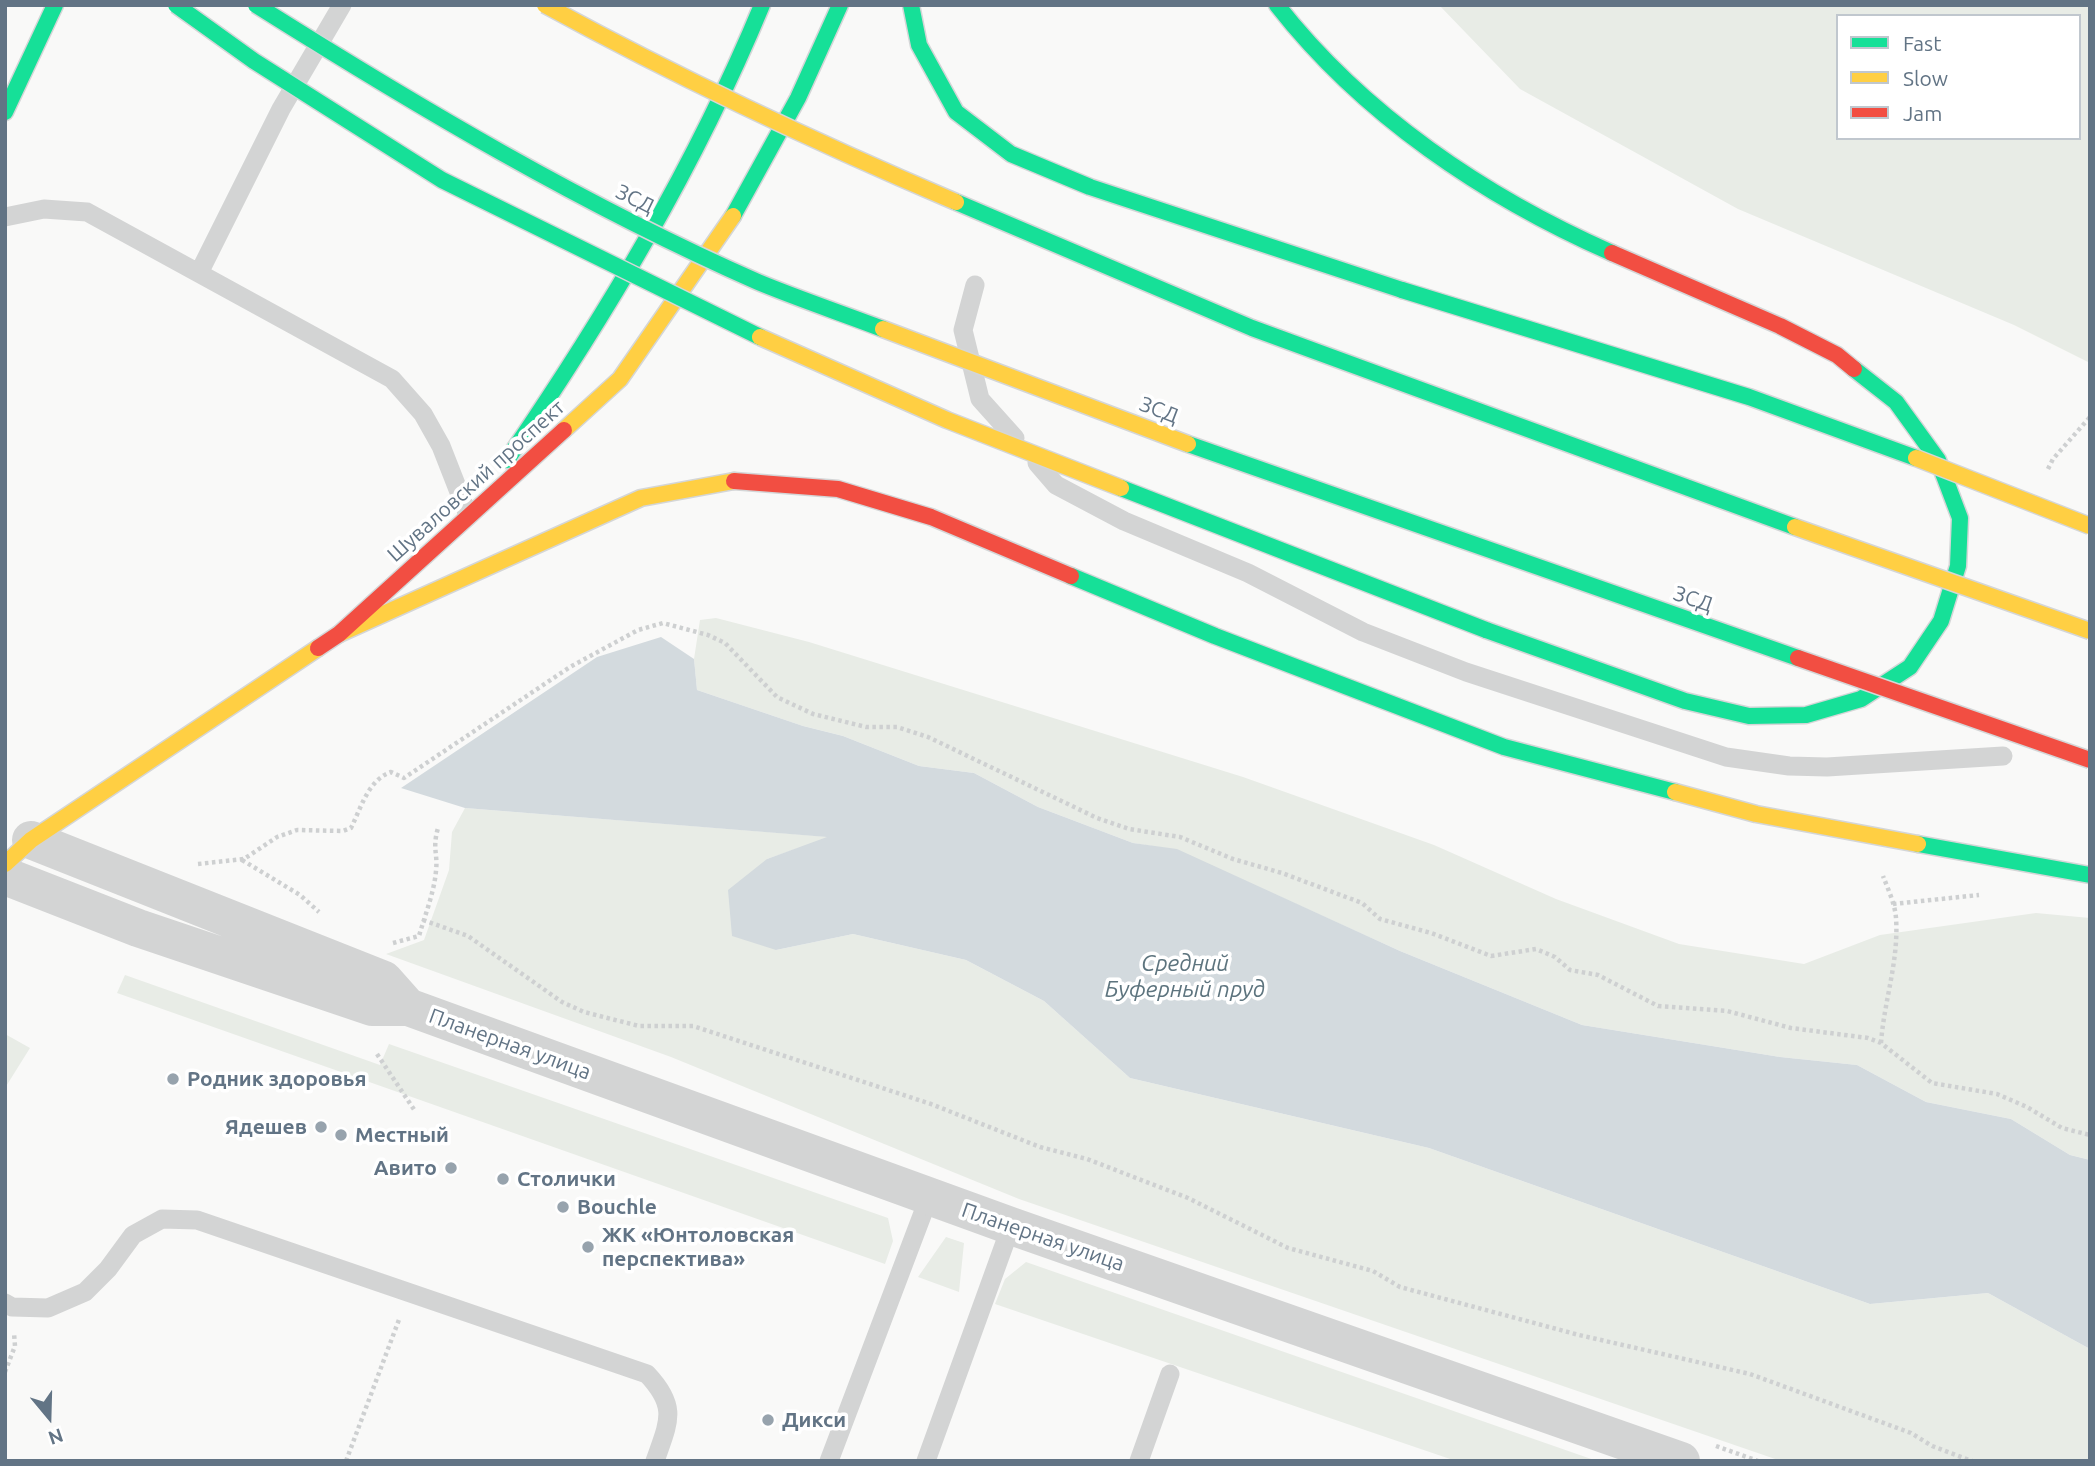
<!DOCTYPE html>
<html>
<head>
<meta charset="utf-8">
<style>
  body { margin:0 }
  #map { position:relative; width:2095px; height:1466px; overflow:hidden; background:#f9f9f8; font-family:Ubuntu,sans-serif }
  canvas { display:block }
  .frame { position:absolute; inset:0; border:7px solid #627485; pointer-events:none }
  .legend { position:absolute; left:1836px; top:14px; width:245px; height:126px; box-sizing:border-box; background:#fff; border:2px solid #c0c7ce; margin:0; padding:9px 12px; list-style:none; font-size:21px; color:#627485 }
  .legend li { display:flex; align-items:center; gap:14px; height:35px }
  .legend b { width:35px; border:2px solid #c0c7ce }
  .north { position:absolute; left:14px; top:1382px; width:70px; height:70px; -webkit-text-stroke:5px #fff; paint-order:stroke; rotate:161deg; font-size:19px; font-weight:700; line-height:28px; text-align:center; color:#627485 }
  .north::after { content:''; display:block; margin:auto; width:24px; height:32px; background:#627485; clip-path:polygon(50% 0,100% 100%,50% 72%,0 100%) }
</style>
</head>
<body>
<div id="map">
<canvas width="2095" height="1466"></canvas>
<div class="frame"></div>
<ul class="legend">
<li><b style="height:9px;background:#16e098"></b>Fast</li>
<li><b style="height:9px;background:#ffcf43"></b>Slow</li>
<li><b style="height:9px;background:#f24e42"></b>Jam</li>
</ul>
<div class="north">N</div>
</div>
<script>
const c = document.querySelector('canvas').getContext('2d');
c.lineJoin = 'round';
function fill(path, color) { c.fillStyle = color; c.fill(path, 'evenodd'); }
function stroke(path, color, width, dash) { c.strokeStyle = color; c.lineWidth = width; c.lineCap = dash ? 'butt' : 'round'; c.setLineDash(dash || []); c.stroke(path); }
function write(font, color, halo, rows, align = 'center') {
  c.font = font + ' Ubuntu,sans-serif'; c.lineWidth = 7; c.setLineDash([]); c.textBaseline = 'middle'; c.strokeStyle = halo; c.fillStyle = color; for (const [text, x, y, turn = 0] of rows) {
    c.save(); c.translate(x, y); c.rotate((+turn || 0) * Math.PI / 180); c.textAlign = isNaN(turn) ? turn : align; if (halo) c.strokeText(text, 0, 0); c.fillText(text, 0, 0); c.restore();
  }
}
const green = new Path2D(`
  M1439,5H2090V363L2014,325L1738,209L1520,89ZM1838,16H2079V138H1838Z
  M716,618L809,642L1243,777L1434,845L1556,899L1679,944L1804,964L1880,935L2036,913L2090,918V1160L2070,1155L2011,1119L1926,1102L1857,1065L1780,1057L1582,1025L1400,951L1177,850L1133,843L1038,807L974,773L919,766L843,736L803,726L697,690L694,659L700,620Z
  M465,808L830,837L767,859L776,950L853,934L966,960L1044,1001L1130,1078L1429,1148L1870,1304L1988,1293L2090,1349V1461H1781L1019,1199L671,1057L386,954L424,940L449,870L452,832Z
  M125,975L380,1065L389,1044L888,1218L893,1241L885,1264L117,993Z
  M5,1034L30,1048L5,1088Z
  M946,1237L964,1243L959,1292L918,1277Z
  M1026,1262L1597,1461H1456L995,1304L1005,1279Z`);
const water = new Path2D(`
  M661,637L694,659L697,690L803,726L843,736L919,766L974,773L1038,807L1133,843L1177,849L1400,951L1582,1025L1780,1057L1857,1065L1926,1102L2011,1119L2070,1155L2090,1160V1349L1988,1293L1870,1304L1429,1148L1130,1078L1044,1001L966,960L853,934L776,950L732,936L728,890L767,859L827,837L465,808L401,788L597,657Z`);
const path = new Path2D(`
  M2048,469L2053,459L2090,417
  M242,860L300,895L319,912
  M198,864L244,859L277,837L297,830L343,831L351,828C361,808 368,780 391,772L404,778L570,667L638,630L663,623L708,635L725,643L777,697L813,714L866,727H897L928,737L1097,818L1129,829L1180,837L1233,859L1282,873L1362,903L1380,919L1431,933L1491,956L1536,949L1555,957L1570,970L1598,975L1658,1006L1727,1011L1791,1028L1868,1038L1881,1043L1932,1083L1997,1094L2027,1107L2062,1128L2090,1135
  M1893,904L1979,895
  M423,920L468,936L562,1002L584,1012L639,1026H693L931,1104L1040,1147L1087,1159L1188,1198L1288,1248L1373,1271L1400,1287L1579,1335L1750,1374L1911,1433L1932,1446L1972,1461
  M393,943L419,936C425,915 434,893 436,871C438,853 432,849 438,828
  M1881,1043C1884,1001 1899,961 1896,918C1895,904 1888,889 1883,876
  M377,1054L415,1111
  M5,1372L15,1346L14,1333
  M1716,1446L1758,1461
  M346,1461L400,1317`);
const lane = new Path2D(`
  M5,217L44,209L87,212L392,379L423,414L441,446L468,515
  M199,273L281,109L342,5
  M975,285L963,330L980,399L1015,438
  M1037,463L1056,485L1124,521L1248,573L1363,632L1466,672L1726,757L1789,766L1827,767L2003,756
  M5,1303L12,1307L48,1308L85,1292L108,1269L133,1235L162,1219L197,1220L647,1374C678,1407 669,1421 655,1461
  M829,1461L929,1197
  M926,1461L1011,1226
  M1139,1461L1170,1374`);
const street = new Path2D(`
  M31,840L384,980L408,1007
  M5,876L138,928L372,1007H408L1011,1226L1681,1461`);
const fast = new Path2D(`
  M911,5L919,45L956,112L1011,154L1090,187L1402,290
  M1277,5C1363,115 1485,197 1612,253
  M5,112L55,5
  M733,216L798,98L840,5
  M507,460C606,315 695,167 762,5
  M1071,576L1215,636L1504,747L1675,792
  M1486,630L1685,701L1749,716L1806,715L1861,699L1910,667L1941,621L1958,566L1960,518L1938,460L1896,402L1854,369
  M1918,844L2090,875`);
const slow = new Path2D(`
  M564,430L620,379L733,216
  M339,634L641,498L734,481
  M1675,792L1756,814L1918,844
  M5,864L31,840L318,648`);
const jam = new Path2D(`
  M1612,253L1780,326L1837,355L1854,369
  M734,481L838,489L931,517L1071,576
  M318,648L339,634L564,430`);
const fastBridge = new Path2D(`
  M176,5L254,61L442,180L760,337
  M256,5C418,107 583,205 758,282C799,299 841,313 883,329
  M956,202L1252,328L1795,527
  M1402,290L1749,397L1916,458
  M1188,444L1798,658
  M1121,488L1486,630`);
const slowBridge = new Path2D(`
  M545,5C679,78 815,142 956,202
  M883,329L1188,444
  M760,337L947,420L1121,488
  M1916,458L2090,526
  M1795,527L2090,631`);
const jamBridge = new Path2D(`
  M1798,658L2090,760`);
const markers = [
  [173,1079,7,"#97a3ad"],
  [321,1127,7,"#97a3ad"],
  [341,1135,7,"#97a3ad"],
  [451,1168,7,"#97a3ad"],
  [503,1179,7,"#97a3ad"],
  [563,1207,7,"#97a3ad"],
  [588,1247,7,"#97a3ad"],
  [768,1420,7,"#97a3ad"]
];
const streetNames = [
  ["ЗСД",635,199,26],
  ["ЗСД",1159,410,21],
  ["Шуваловский проспект",476,481,-42],
  ["ЗСД",1693,599,19],
  ["Планерная улица",510,1044,20],
  ["Планерная улица",1043,1237,19]
];
const poiNames = [
  ["Родник здоровья",187,1079],
  ["Ядешев",307,1127,"right"],
  ["Местный",355,1135],
  ["Авито",437,1168,"right"],
  ["Столички",517,1179],
  ["Bouchle",577,1207],
  ["ЖК «Юнтоловская",602,1235],
  ["перспектива»",602,1259],
  ["Дикси",782,1420]
];
const waterNames = [
  ["Средний",1185,963],
  ["Буферный пруд",1185,989]
];
fill(green, '#e8ece6');
fill(water, '#d3dade');
stroke(fast, '#d4d6d7', 19);
stroke(slow, '#d4d6d7', 19);
stroke(jam, '#d4d6d7', 19);
stroke(path, '#ced0d1', 4.5, [3.5, 3.5]);
stroke(lane, '#d3d4d4', 19);
stroke(street, '#d3d4d4', 38);
stroke(fast, '#16e098', 16);
stroke(slow, '#ffcf43', 16);
stroke(jam, '#f24e42', 16);
stroke(fastBridge, '#d4d6d7', 19, []);
stroke(slowBridge, '#d4d6d7', 19, []);
stroke(jamBridge, '#d4d6d7', 19, []);
stroke(fastBridge, '#16e098', 16);
stroke(slowBridge, '#ffcf43', 16);
stroke(jamBridge, '#f24e42', 16);
for (const [x, y, r, color] of markers) { const dot = new Path2D(); dot.arc(x, y, r, 0, 2 * Math.PI); c.fillStyle = color; c.fill(dot); stroke(dot, '#fff', 2.5); }
write('21px', '#627485', '#fff', streetNames);
write('bold 21px', '#627485', '#fff', poiNames, 'left');
write('italic 23px', '#5d747e', '#fff', waterNames);
</script>
</body>
</html>
